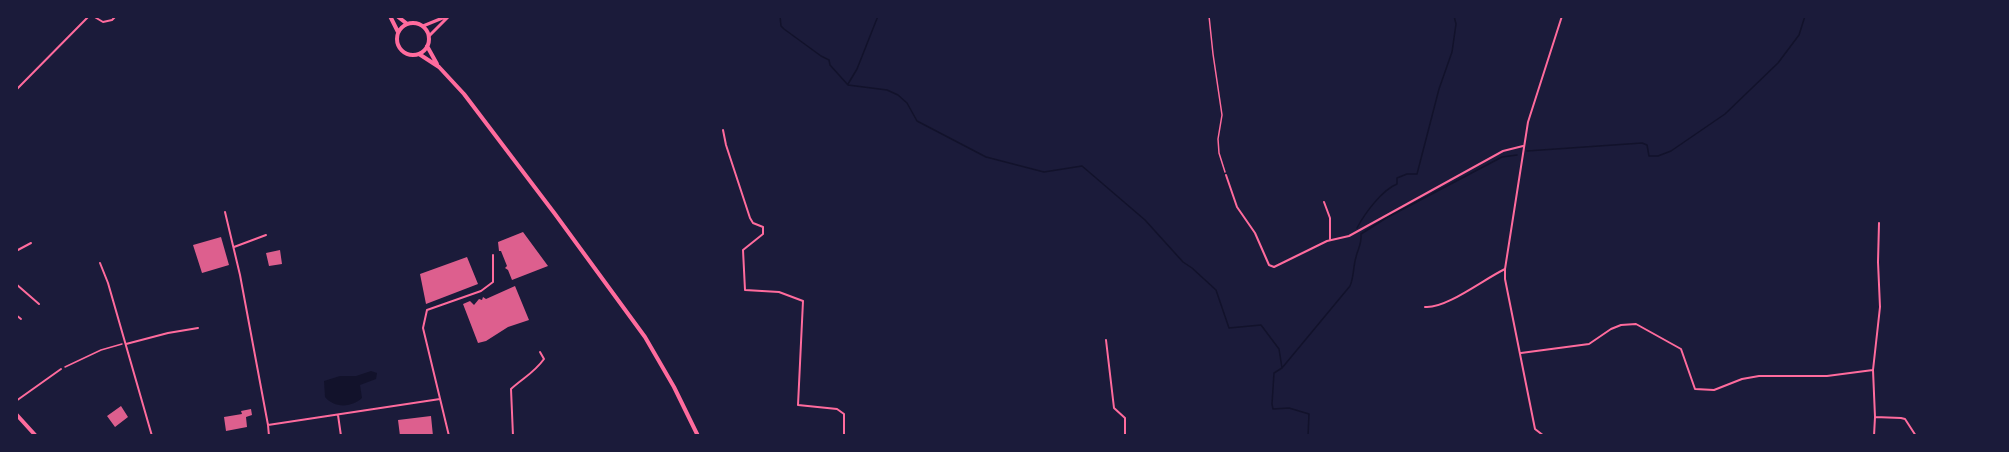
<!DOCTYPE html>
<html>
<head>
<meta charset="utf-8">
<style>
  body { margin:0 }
  #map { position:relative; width:2009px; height:452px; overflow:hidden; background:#1b1b3a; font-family:Barlow,sans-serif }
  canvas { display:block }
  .frame { position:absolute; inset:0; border:18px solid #1b1b3a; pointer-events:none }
</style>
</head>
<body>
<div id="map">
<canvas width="2009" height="452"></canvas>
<div class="frame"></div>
</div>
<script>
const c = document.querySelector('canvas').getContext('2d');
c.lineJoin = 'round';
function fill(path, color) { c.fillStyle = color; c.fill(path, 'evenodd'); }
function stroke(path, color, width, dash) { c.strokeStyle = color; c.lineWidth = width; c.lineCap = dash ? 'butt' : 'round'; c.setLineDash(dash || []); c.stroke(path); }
const water = new Path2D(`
  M371,371L377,373L376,379L360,385L362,398C351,408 334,408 325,397L324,381L340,376H356Z`);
const stream = new Path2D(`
  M780,16L781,26L784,29L821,56L829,60L830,65L848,85L887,90L898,95L907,103L917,121L986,157L1044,172L1082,166L1145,220L1183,262L1192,268L1216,290L1229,328L1261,325L1279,349L1282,368
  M848,84L857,69L878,16
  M1527,151L1642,143L1647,145L1649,156H1658L1671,151L1725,114L1778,63L1799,35L1805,16
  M1357,228C1365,213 1382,190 1397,184V178L1407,174H1417L1439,89L1452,52L1456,24L1454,16
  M1308,436L1309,414L1289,408L1273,409L1272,404L1274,373L1282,368L1350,286C1354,277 1353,267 1356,257C1358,248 1362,244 1361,234L1386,218L1502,157L1517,155`);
const building = new Path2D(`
  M523,232L548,266L512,280L508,270L505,268L507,266L501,251H499L498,242Z
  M221,237L229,265L202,273L193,245Z
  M280,250L282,264L269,266L266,253Z
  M467,257L478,284L426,304L420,274Z
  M515,286L529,320L508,327L486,341L478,343L463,304L470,301L474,305L479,299L482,300L483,297L486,299Z
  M121,406L128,417L115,427L107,416Z
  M251,409L252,415L246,417L247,427L226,431L224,417L242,414L241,411Z
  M431,416L433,436H400L398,420Z`);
const path = new Path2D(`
  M1209,16L1213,54L1222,115L1218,139L1219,153L1225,172
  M65,367L101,350L122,344`);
const minor = new Path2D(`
  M93,16L103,22L112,20L116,16
  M16,90L89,16
  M723,130L726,145L750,218L753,223L763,227V234L743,250L745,290L779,292L803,301L798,405L837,409L844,414V436
  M1226,175L1237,207L1255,233L1269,265L1274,267L1327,241L1349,236L1503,151L1523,146
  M1324,202L1330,218V239
  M225,212L240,275L268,425
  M234,247L266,235
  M16,251L31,243
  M100,263L108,283L152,436
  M16,284L39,304
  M1425,307C1446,309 1484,279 1505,269
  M16,315L21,319
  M1106,340L1114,408L1125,418V436
  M126,344L168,333L198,328
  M1521,353L1589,344L1611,329L1621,325L1636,324L1681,349L1695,389L1714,390L1742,379L1759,376H1827L1873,370
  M16,401L61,369
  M338,415L341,436
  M1875,417L1901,418L1905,419L1916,436
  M269,436L268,425L440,399
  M449,436L423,328L427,310L481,291L493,282V255
  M513,436L511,389C523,378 534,373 544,359L540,352
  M1544,436L1535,429L1505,279V269L1528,122L1562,16
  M1874,436L1875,417L1873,370L1880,307L1878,262L1879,223`);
const tertiary = new Path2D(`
  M423,26L445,17
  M429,36L449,16`);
const secondary = new Path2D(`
  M16,414L36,436`);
const primary = new Path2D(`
  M390,16L398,32
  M397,16L406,23
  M397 39a16 16 0 1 1 32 0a16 16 0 1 1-32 0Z
  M427,46L437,64
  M419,54L439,67L464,94L555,214L645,337L674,387L698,436`);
fill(water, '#12122b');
stroke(stream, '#12122b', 1.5);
fill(building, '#dd5f8e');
stroke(path, '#ff6b9d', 1.5);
stroke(minor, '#ff6b9d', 2);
stroke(tertiary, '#ff6b9d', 3);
stroke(secondary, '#ff6b9d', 4);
stroke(primary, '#ff6b9d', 4);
</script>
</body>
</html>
